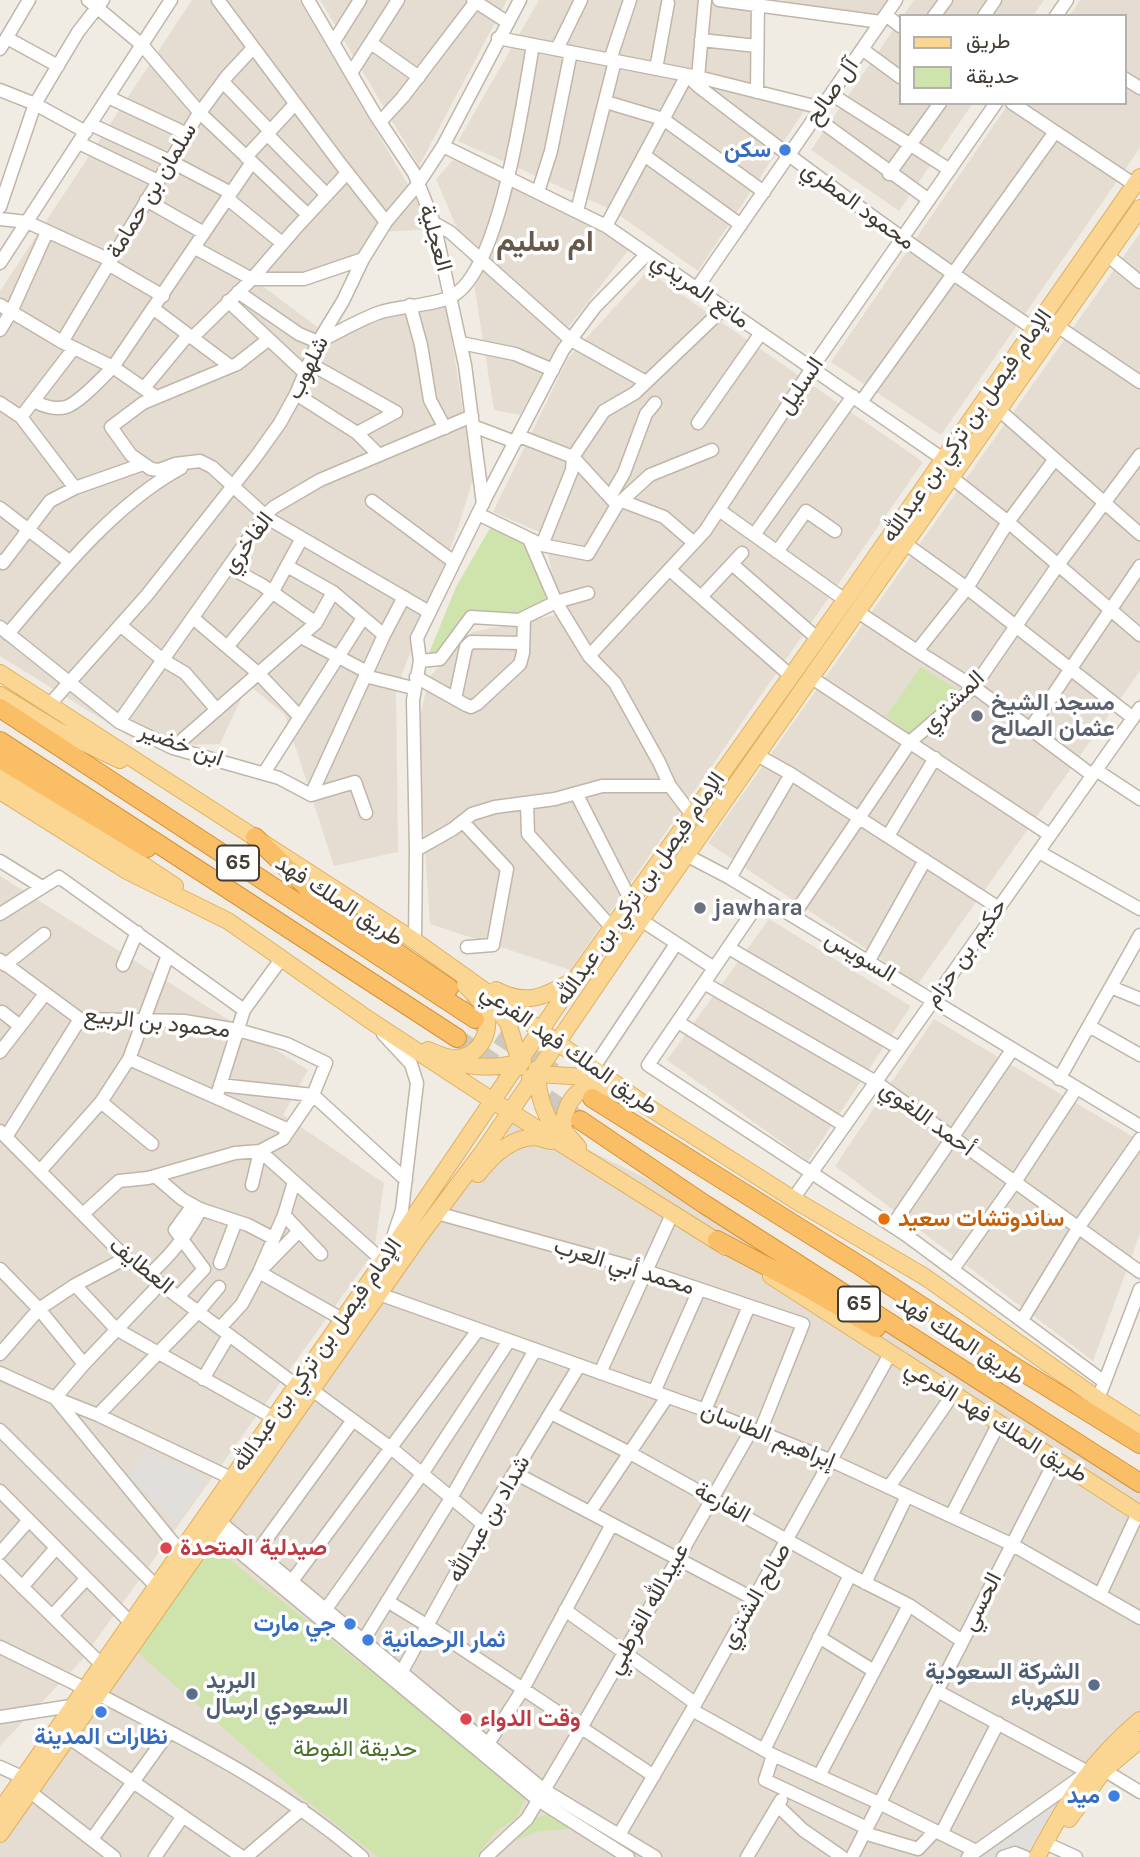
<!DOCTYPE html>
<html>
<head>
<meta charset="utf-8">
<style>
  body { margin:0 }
  #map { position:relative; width:1140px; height:1857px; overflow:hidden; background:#f1ece3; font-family:Karla,Vazirmatn,sans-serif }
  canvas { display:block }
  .legend { position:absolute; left:899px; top:14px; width:228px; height:91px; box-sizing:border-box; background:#fff; border:2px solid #b3b1ae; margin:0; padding:9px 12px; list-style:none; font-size:21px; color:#423c34 }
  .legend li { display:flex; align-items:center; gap:14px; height:35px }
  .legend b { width:35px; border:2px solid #b3b1ae }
</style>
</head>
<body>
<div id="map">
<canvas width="1140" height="1857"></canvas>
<ul class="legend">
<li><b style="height:9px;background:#fad692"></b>طريق</li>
<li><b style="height:19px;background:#cfe4ac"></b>حديقة</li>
</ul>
</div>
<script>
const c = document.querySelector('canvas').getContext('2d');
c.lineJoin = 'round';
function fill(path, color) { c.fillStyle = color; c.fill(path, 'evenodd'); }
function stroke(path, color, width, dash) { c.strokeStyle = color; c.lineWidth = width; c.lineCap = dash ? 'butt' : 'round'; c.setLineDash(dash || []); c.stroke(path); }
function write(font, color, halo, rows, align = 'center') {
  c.font = font + ' Karla,Vazirmatn,sans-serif'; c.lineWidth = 7; c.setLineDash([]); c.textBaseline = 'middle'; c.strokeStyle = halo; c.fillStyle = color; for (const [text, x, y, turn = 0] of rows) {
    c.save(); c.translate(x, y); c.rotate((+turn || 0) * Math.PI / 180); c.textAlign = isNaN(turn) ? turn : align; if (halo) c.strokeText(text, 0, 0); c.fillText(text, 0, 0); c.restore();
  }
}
const residential = new Path2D(`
  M192,0H299L434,229L382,232L349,268L260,284L333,339L375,312L446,299L473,479L458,528L396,690L398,852L334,866L285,715L248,684L220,744L145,746L0,656V291Z
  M320,0H507L419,166Z
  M539,0H759L756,96L804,111L698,271L612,210L458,141Z
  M780,0H891L879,19Z
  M914,0H1044L1033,16H903Z
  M1080,0H1140V148L941,435L831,362L1009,103H1124V16H1069Z
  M900,20V103H973L899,211L811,150Z
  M453,160L556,202L630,248L563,334L520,415L494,410L470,259L436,179Z
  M1140,233V671L918,984L708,843Z
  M648,271L923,462L570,970L430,924L417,731L429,677L472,632L560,614L544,534L493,512L568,358Z
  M0,876L308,1070L283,1115L384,1183L374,1252L81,1661L0,1746Z
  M769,919L911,1006L808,1161L667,1060Z
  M934,1019L1140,1141V1234L1093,1361L835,1166Z
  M510,1111L728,1219L1010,1408L1140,1492V1726L1088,1772L1047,1857H0V1833Z`);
const green = new Path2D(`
  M490,528L524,541L546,593L545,601L524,614L474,610L464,618L440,652L429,653L456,587Z
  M921,667L959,691L913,736L886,716Z
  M212,1546L527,1795L516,1818L495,1832L476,1857H378L303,1798L137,1652Z
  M546,1814L569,1826L567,1829L535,1832L513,1842L534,1819Z`);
const parking = new Path2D(`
  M145,1450L207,1479L175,1524L130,1477Z
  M1070,1790L1033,1857H976Z`);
const highwayTunnel = new Path2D(`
  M467,1000L491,1022
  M476,1020L554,1072
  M457,1038L580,1120`);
const minor = new Path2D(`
  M88,0L142,45L200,113L308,215
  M218,0L342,166L386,222
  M308,0L376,116L414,173L434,223L465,365L483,504
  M473,0L507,22
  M719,0L881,22
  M886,15L900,26
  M934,16L946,0
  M984,16L995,0
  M1056,16L1067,0
  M7,38L58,66
  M498,38L698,77L822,108
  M701,40L757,46
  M333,43L360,0
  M371,43L419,77
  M0,49L29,0
  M557,49L581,0
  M862,49L900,77
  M610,60L630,0
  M656,69L668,3
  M351,73L398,0
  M698,77L705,0
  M1124,78L1140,88
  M223,82L270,131
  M0,90L35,104L86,132
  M757,92L758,0
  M831,94L950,170
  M108,97L187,134
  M606,102L663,119L764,192
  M1012,103L1135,185
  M815,117L929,200
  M380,122L403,97L477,0
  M90,124L170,161L231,193
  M267,134L327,195
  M79,143L158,181
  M443,146L606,226L943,459
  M644,155L741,225
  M246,157L295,104
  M889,174L940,103
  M538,192L551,151L571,52
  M228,199L282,243
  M146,200L204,233
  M0,207L35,104L78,32L103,0
  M577,211L615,61
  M0,219L27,222L110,260
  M434,223L450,232L571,340L646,382
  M606,226L687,75L698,86C808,171 919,252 1034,329
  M195,248L252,279H304L363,259
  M1107,255L1140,282
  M0,263L171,0
  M108,264L163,296
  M697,288L896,0
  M238,292L299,334L318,342C339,332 360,319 381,312C400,306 440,305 454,295C501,266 523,101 533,45
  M228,301L305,373
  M0,305L62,342L113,367L156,397
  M410,305L421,345L430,400L445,428
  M154,309L230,366
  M1057,326L1140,382
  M0,330L11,312L47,232
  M192,338L252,279L295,229L347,173
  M269,339L237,364L143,403L111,427L131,455L151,469L159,470L175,464L200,461L212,467L269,519L429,612
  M62,342L196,118L227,76L253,48
  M461,343L515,354L553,370
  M309,363L396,412L357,433
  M144,388L188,335
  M296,394L357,433L379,455
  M34,401C42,406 56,410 66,407C79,403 103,377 113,367L252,162
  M861,402L1055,132
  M0,403L21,417L75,488
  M998,409L1140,534
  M21,417L74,348
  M698,423L761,333
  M473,426L515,442
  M519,436L573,457L617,505
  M951,477L1008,522L1140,635
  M610,497L624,473L646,414L655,403
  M372,501L454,562
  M622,501L664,517L694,543
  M0,508L69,561
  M719,510L845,600
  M478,514L542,545L588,554L617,505L650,475L712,450
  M754,535L853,396
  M529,539L556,602L589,656L615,683L659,762L670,786L692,815
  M906,544L967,588L1133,718
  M542,545L572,470L573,457L604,411L635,393L724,308
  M777,552L806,511L835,531
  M0,561L3,563L50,501L75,488L143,464
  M732,564L818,639
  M287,566L333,592L384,635
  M229,567L262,585L316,623
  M670,570L791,676
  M701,597L742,553
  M858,612L917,651L974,687L1092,775
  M193,618L259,674L299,716
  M120,625L163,660L185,673L217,710
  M0,627L119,722L173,748L279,778L311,795L355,782L366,813
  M8,634C57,576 113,505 181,468
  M301,637L367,672
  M227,647L272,593L302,538
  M917,651L967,588L1008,522L1055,459
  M589,656L705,531L812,368L996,103
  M420,661L440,659L471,617L519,620L556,602L588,593
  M365,676L413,688
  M416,677L466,705L471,707L477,704L520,664L523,653L524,619
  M812,678L1050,835
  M455,699L466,647L471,642L523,643
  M50,704L147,595L255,458L280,423L296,394L318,342L343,301L363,259L386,222L418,184L443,146L520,0
  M119,722L265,515L274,507L320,480L472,416
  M1030,729L1140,566
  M173,748L316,623L333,592
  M757,755L791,774L999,908
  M1096,770L1140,799
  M264,773L363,618
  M576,793L631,901
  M311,795L384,635L404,597
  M527,803L528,834L612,928
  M463,822L507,869L493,945L467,947
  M888,836L935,758
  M416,850L453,829L472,814L495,807L555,799L602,786H670
  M1039,852L1140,909
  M686,855L730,878L1140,1126
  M0,861L42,887
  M730,878L791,774
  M762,898L648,1065L906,1235L1103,1381
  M0,914L59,877L244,1010
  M793,916L911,741L974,687L1058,565L1140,455
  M641,920L714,968
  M415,941L416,850L413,700L420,661L417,638L486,497L563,350L595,307L647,254
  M729,946L734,951L899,1048
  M0,960L80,1019L184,1021L238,1030L287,1044L326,1063L313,1095L283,1139L260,1151L235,1153L148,1178L119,1181L83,1214
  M868,962L925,860
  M5,965L44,934
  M123,965L137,932
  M704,983L876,1082L1140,1272
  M1111,987L1140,999
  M2,1012L20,1026
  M678,1022L845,1126
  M1089,1026L1140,1055
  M383,1034L411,1064L417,1083L402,1210L391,1243
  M0,1052L45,994
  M129,1059L289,1130
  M594,1067L676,944
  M1059,1079L1140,935
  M220,1085L313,1095L406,1180
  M218,1092L244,1010L282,958
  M101,1102L152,1144
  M0,1131L126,1258L296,1385
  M6,1137L80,1019
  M40,1171L101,1102L129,1059L168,955
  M155,1176L182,1199L200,1209L248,1225L273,1238
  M252,1185L260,1151L383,1261
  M793,1199L1140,708
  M284,1215L321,1254
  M444,1215L646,1271L803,1324L760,1432
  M892,1226L1012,1050
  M299,1231L259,1272L342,1319
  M220,1263L236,1221
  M0,1269L39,1309L84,1364
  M953,1269L1015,1182L1076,1089
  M149,1275C170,1256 188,1234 201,1209
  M160,1284L84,1364L55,1398L180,1551
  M75,1285L116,1329L274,1418
  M379,1294L705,1410L832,1461L1011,1544L1140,1618
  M178,1297L204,1269L175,1230L193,1205
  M1022,1320L1078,1228L1140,1139
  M220,1328L242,1304L259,1272L284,1215L294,1182
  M0,1354L39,1309L75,1285L126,1258
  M0,1373L55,1398L98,1415L231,1478
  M600,1373L673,1212
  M203,1379L229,1335
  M312,1390L391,1448L483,1524
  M654,1392L699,1290
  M1098,1399L1140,1289
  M705,1410L749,1306
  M551,1413L630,1453L850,1575L909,1605L962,1641
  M98,1415L198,1312L219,1287
  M0,1430L156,1586
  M515,1473L754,1599
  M889,1487L953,1394
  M0,1491L130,1622
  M590,1512L667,1397
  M951,1516L999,1423
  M219,1521L544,1790L655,1857
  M213,1530L538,1800L628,1857
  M257,1552L353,1420
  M0,1553L29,1520
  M0,1565L101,1664
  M292,1581L478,1330
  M865,1583L907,1496
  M22,1587L56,1548
  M1100,1595L1138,1513
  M387,1601L428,1626L654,1776
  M326,1609L422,1474L509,1341
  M565,1610L695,1703
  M52,1616L86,1579
  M819,1637L874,1671
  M363,1641L451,1498L535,1350
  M0,1647L84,1688
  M401,1673L483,1524L579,1366
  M937,1691L1088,1772L968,1857
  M98,1694C193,1744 280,1786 362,1857
  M692,1710L773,1755L879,1803L976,1851
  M0,1717L71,1706
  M68,1737L242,1857
  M488,1744L523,1689L612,1524
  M764,1750L850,1575
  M773,1755L765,1780L867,1828
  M0,1767L22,1777
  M1104,1770L1140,1792
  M819,1776L909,1605
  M29,1791L114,1857
  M778,1806L803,1830L842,1857
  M864,1833L918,1849L935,1831
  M941,1834L998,1723
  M619,1835L692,1710L890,1354
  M92,1839L169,1732
  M1052,1846L1076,1857
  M155,1857L183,1816
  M246,1857L302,1809
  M486,1857L527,1819L581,1728L752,1429
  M747,1857L781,1800
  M852,1857L1056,1459
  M1003,1857L1015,1853L1025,1857`);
const major = new Path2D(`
  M0,673L415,941L648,1107L793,1199L925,1277L1098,1399L1140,1426
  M0,695L57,730L120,760
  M0,775L43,799L175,886
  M0,791L127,871L228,921L368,1019L493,1101L726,1247
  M496,990C526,1006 544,997 572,981
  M492,1003L508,1023L520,1062L519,1067
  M428,1050C438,1054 448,1060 459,1058C483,1054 494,1025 483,1006C479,998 471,991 465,985
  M452,1062C478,1068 498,1069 523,1061
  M537,1069C537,1094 545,1121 563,1138
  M530,1078L537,1074L587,1077L604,1081
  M578,1147L564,1131C562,1109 574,1085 599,1086C606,1087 614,1091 621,1094
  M478,1174C491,1157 510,1138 534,1137C539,1137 545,1140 550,1141
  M771,1276L1140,1514
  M0,1811L387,1256L576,978L856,585L1140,177
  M1069,1819L1104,1770L1140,1740
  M0,1834L421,1234L482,1153L641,920L1140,208
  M1037,1857C1067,1801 1091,1761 1140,1720`);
const highway = new Path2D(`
  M0,708L475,1019
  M0,741L457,1038
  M0,759L147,848
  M255,837L320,900L449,988
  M592,1098L862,1267L1010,1364L1140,1444
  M580,1120L704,1204L1140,1483
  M717,1240L804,1286L876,1328`);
const markers = [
  [785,150,7,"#3f7fe0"],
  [977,716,7,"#6b7280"],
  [700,908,7,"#6b7280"],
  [884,1219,7,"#e8710a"],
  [166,1548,7,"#e0444e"],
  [350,1624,7,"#3f7fe0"],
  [368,1640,7,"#3f7fe0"],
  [1094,1685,7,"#5c6f8a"],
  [192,1694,7,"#5c6f8a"],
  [101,1712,7,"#3f7fe0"],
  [466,1719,7,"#e0444e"],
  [1114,1796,7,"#3f7fe0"]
];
const shields = [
  [238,863,42],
  [859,1304,42]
];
const shieldNames = [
  ["65",238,863],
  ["65",859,1304]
];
const streetNames = [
  ["آل صالح",832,92,-55],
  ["سلمان بن حمامة",152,191,-59],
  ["محمود المطري",858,206,36],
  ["العجلية",435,238,74],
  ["مانع المريدي",700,291,35],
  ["شلهوب",308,368,-64],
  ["السليل",801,386,-56],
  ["الإمام فيصل بن تركي بن عبدالله",967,426,-55],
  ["الفاخري",248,543,-53],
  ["المشتري",953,702,-44],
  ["ابن خضير",181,745,20],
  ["الإمام فيصل بن تركي بن عبدالله",640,889,-55],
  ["طريق الملك فهد",339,901,33],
  ["حكيم بن حزام",966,953,-55],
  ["السويس",860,957,31],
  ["محمود بن الربيع",157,1023,6],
  ["طريق الملك فهد الفرعي",569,1050,35],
  ["أحمد اللغوي",927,1119,36],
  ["العطايف",141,1266,39],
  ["محمد أبي العرب",624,1267,17],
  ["طريق الملك فهد",960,1340,33],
  ["الإمام فيصل بن تركي بن عبدالله",317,1355,-55],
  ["طريق الملك فهد الفرعي",996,1422,32],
  ["إبراهيم الطاسان",768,1436,22],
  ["الفارعة",722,1503,29],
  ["شداد بن عبدالله",489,1519,-60],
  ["صالح الشتري",756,1596,-60],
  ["الحسي",982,1602,-63],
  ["عبيدالله القرطبي",648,1609,-61]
];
const shopNames = [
  ["سكن",771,150],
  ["جي مارت",336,1624],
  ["ثمار الرحمانية",382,1640,"left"],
  ["نظارات المدينة",101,1737,"center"],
  ["ميد",1100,1796]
];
const worshipNames = [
  ["مسجد الشيخ",991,703],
  ["عثمان الصالح",991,729],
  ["jawhara",714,908]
];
const foodNames = [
  ["ساندوتشات سعيد",898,1219]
];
const healthNames = [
  ["صيدلية المتحدة",180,1548],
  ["وقت الدواء",480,1719]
];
const serviceNames = [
  ["الشركة السعودية",1080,1672],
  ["للكهرباء",1080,1698],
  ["البريد",206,1681,"left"],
  ["السعودي ارسال",206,1707,"left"]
];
const parkNames = [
  ["حديقة الفوطة",355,1749]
];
const districtNames = [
  ["ام سليم",545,242]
];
fill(residential, '#e5ddd1');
fill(green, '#cfe4ac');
fill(parking, '#e1dfdc');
stroke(highwayTunnel, '#cec9c0', 18, [18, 9]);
stroke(minor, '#bfb6a9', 15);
stroke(major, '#dfb163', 18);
stroke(highway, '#d79137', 20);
stroke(minor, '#fff', 12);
stroke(major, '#fad692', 16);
stroke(highway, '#f9be66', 18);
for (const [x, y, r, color] of markers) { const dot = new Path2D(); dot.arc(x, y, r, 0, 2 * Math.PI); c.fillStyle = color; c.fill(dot); stroke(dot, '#fff', 2.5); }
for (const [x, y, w] of shields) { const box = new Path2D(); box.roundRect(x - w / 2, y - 17.5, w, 35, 5); c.fillStyle = '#fff'; c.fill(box); stroke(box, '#423c34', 2); }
write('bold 21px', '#423c34', null, shieldNames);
write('23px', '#423c34', '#fff', streetNames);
write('bold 23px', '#366cbe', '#fff', shopNames, 'right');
write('bold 23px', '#5b616d', '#fff', worshipNames, 'left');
write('bold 23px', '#c56008', '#fff', foodNames, 'left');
write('bold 23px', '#be3a42', '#fff', healthNames, 'left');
write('bold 23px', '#4e5e75', '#fff', serviceNames, 'right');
write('23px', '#4a712a', '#fff', parkNames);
write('bold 30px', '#65594b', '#fff', districtNames);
</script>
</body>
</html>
